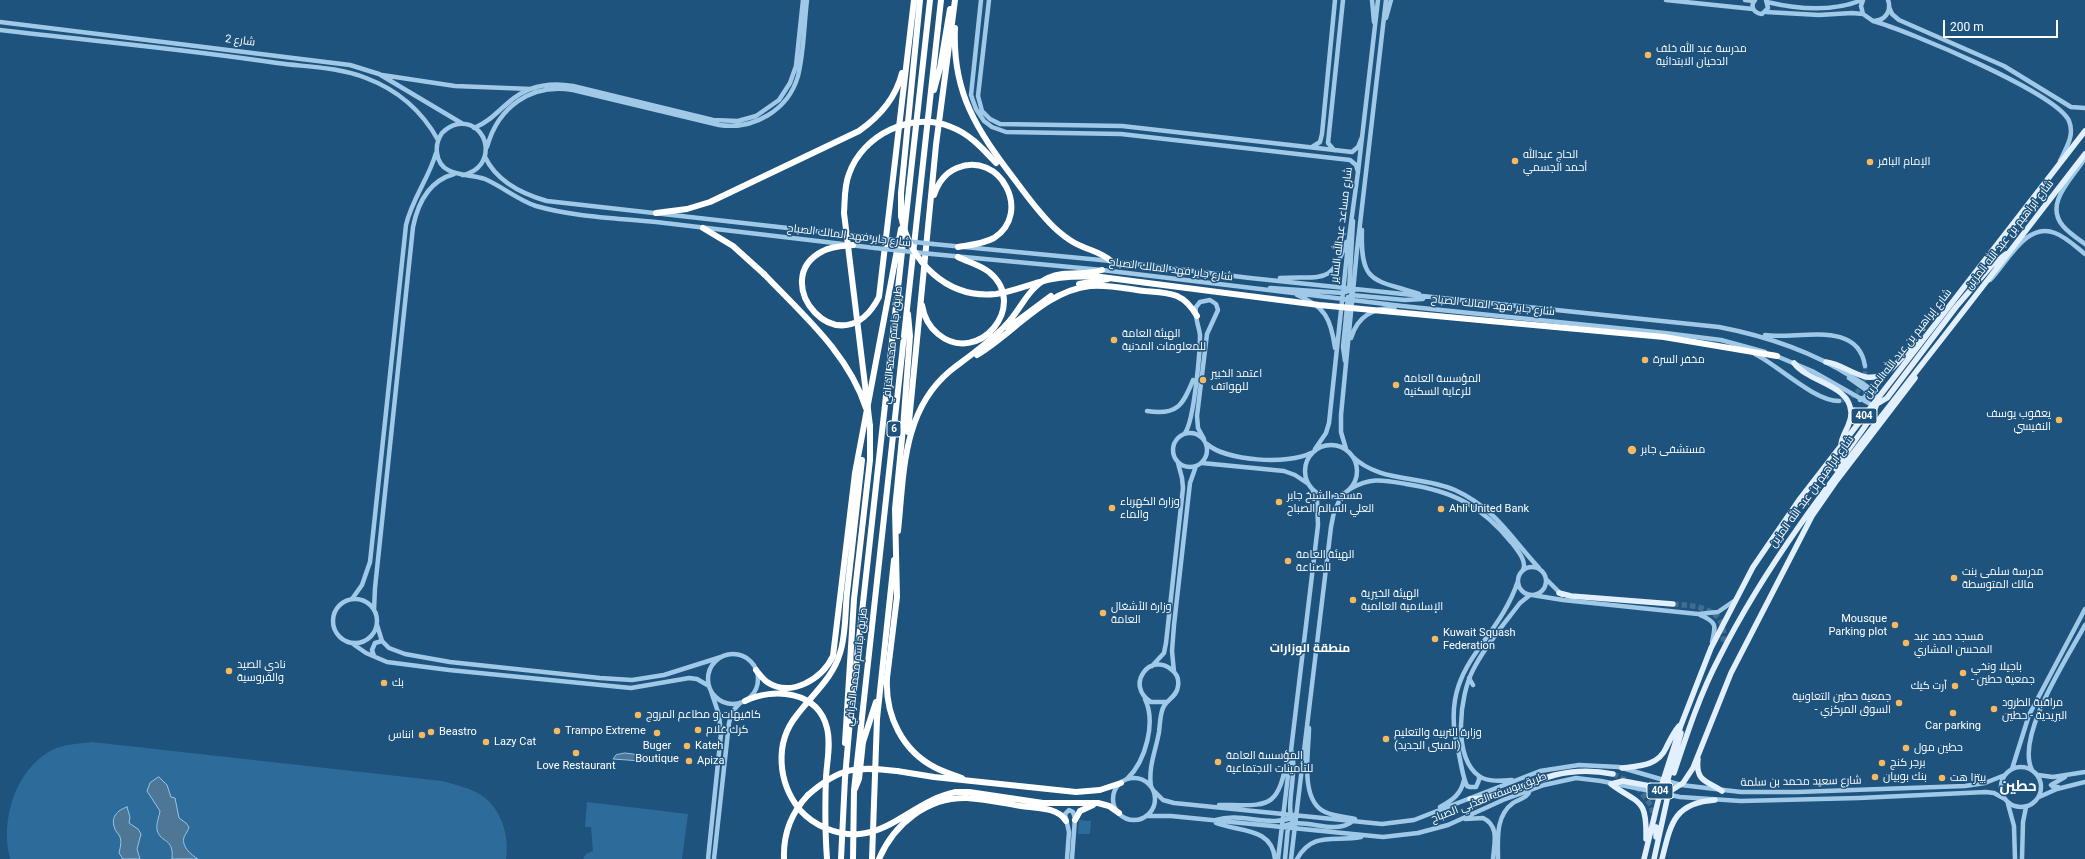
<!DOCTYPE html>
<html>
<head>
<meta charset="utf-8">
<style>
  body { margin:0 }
  #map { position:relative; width:2085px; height:859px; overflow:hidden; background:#1e537d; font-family:Roboto,sans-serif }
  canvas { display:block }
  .scale { position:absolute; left:1943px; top:20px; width:115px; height:18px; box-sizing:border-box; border:2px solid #fff; border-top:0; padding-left:5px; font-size:12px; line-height:14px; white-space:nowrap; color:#fff; -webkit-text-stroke:3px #1e537d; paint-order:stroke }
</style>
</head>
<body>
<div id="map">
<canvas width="2085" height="859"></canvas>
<div class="scale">200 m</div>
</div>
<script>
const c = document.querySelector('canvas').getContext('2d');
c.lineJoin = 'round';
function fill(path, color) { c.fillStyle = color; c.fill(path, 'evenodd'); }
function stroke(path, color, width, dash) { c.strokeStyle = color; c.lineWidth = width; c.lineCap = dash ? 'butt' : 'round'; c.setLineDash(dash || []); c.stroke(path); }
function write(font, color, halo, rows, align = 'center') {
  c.font = font + ' Roboto,Cairo,sans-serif'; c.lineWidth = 3; c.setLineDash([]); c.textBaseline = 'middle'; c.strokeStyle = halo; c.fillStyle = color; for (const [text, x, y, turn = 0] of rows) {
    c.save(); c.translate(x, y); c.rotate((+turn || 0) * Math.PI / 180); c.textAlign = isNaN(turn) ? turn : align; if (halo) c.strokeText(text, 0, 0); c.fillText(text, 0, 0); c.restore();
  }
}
const green = new Path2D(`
  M92,742L442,781C453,784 465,787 476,792C500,804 510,834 506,859H10C0,820 15,770 52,750C64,744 79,744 92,742Z
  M587,802L688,814L682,859H583L586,854L593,851L591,827H585Z
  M1079,820L1091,821L1090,834H1078Z`);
const water = new Path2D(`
  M625,753L648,756L655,762L613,759L616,755Z
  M159,777L167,785L171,797L175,798L179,818L186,823L189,827C188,831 186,833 184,837C181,846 191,855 198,859H172C174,837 161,844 157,830C156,824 159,817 160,811L147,791L150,783Z
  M127,807L130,817L129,823L138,829L141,834L137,849L140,859H123L119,853C120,848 122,842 120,837C119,834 116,832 115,829C110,818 117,810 127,807Z`);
const tertiaryTunnel = new Path2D(`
  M1839,401C1857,398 1867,384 1865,366`);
const primaryTunnel = new Path2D(`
  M1673,604C1699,606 1728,608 1723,643
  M1613,774L1630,782
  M1637,787L1651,805L1656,827`);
const tertiary = new Path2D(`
  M981,0L971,95L976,109L984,121L992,127L1006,132L1121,134L1350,160L1356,165L1358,172
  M989,0L978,96L982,111L990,119L1000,124L1122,126L1352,152L1358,147L1362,137
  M1372,0L1374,22
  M1666,0L1753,9
  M1745,0L1754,1
  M1755,0C1750,6 1753,13 1762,14L1768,8L1766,0
  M1863,0L1861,6L1863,14L1873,21C1885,21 1892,11 1888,0
  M1767,2C1797,9 1833,12 1862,0
  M1889,7L1892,14L1899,20L2004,66L2071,107L2085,108
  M1766,12L1819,15L1852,13L1863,14
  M1386,18L1391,0
  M1873,21C1906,30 2057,93 2069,121C2075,135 2066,148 2060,161
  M0,22L350,65L379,74L463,124
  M0,30C92,41 185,49 277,63C307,67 338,67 366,78C398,90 422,111 438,140
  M382,75L455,86L531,89
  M474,128C489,122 497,112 509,102C527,86 550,82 573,86L713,120L738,121L756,116L779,100L790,83L796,66L803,0
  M487,147C498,107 531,83 573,90L719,125C753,130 788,111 798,76C804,52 804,25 807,0
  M1312,147L1320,142L1322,134L1335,0
  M1334,150L1328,143L1343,0
  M485,157C497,182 522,194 547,201L877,238
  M2085,158C2074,177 2043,203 2063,226C2069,233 2078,239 2085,244
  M462,175C498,169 490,120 458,124C452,125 446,129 442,133C438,139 436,146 437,153C440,178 468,173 485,179C503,187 518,200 536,206C574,217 617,218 656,222C719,229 781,237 843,244
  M1362,230C1360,285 1374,279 1419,294
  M933,244L1111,261L1250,278L1719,327C1766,336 1811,351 1852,377C1862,383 1873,388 1877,399
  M850,245L875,248
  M932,254L1102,270L1402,306L1665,333L1721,340L1765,352
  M1280,278C1320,275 1332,287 1346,242
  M1990,280C2007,263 2026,221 2055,233C2066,237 2076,247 2085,254
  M1270,288L1343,293L1354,289
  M1349,291L1353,221
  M1297,295C1325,306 1331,319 1335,348
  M1351,295L1405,300L1423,299
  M1765,335C1797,340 1858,319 1865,366
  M1351,338C1358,315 1373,309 1395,307
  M1755,354C1779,366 1814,401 1839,401
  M1774,355L1812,371L1872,405
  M1345,361L1343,347L1348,297
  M1849,378L1866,390V396L1860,400
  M1147,411C1177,416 1183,405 1193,380
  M1173 450a17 17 0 1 1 34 0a17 17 0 1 1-34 0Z
  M1185,433C1194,421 1200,353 1200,335C1199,326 1194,316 1196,307L1200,302L1210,300L1216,304L1218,310L1207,334L1197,416L1198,428L1204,439
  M1207,444C1226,461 1288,465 1311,453
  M1305 471a26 26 0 1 1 52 0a26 26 0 1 1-52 0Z
  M1315,449L1326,433L1329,423L1348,245L1358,172L1378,0
  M1346,449L1341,432V415L1357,250L1386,0
  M1352,456C1379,483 1421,475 1455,490C1496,509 1510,537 1539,568
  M1202,463L1284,471L1295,475L1307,483
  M1350,489C1371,477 1383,480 1406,484C1453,491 1482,506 1512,543C1518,551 1527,561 1523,570
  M1518 581a14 14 0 1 1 28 0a14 14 0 1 1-28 0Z
  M1546,579L1562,595
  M1532,595L1563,600L1698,614L1718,612L1734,601
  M333 621a22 22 0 1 1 44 0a22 22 0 1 1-44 0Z
  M352,599L362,585L370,562L406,225C412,199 429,178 436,153
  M374,610L375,588L413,227C418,202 429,181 454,174
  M1700,615C1717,622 1716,625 1712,642
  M377,625L382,641L389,648L405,654L450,662L600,678L632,680L664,675L721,657
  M353,644L366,653L387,662L449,670L631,688L689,678L697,679L709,686
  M708 679a25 25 0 1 1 50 0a25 25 0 1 1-50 0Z
  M374,656L372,650L375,643L382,641
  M1152,666L1164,653L1166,643L1183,488L1182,478L1178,463
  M1174,672L1172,651L1174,625L1190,483L1196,466
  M1469,678L1473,685
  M1309,728C1309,751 1299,800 1325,812C1334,816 1345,817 1355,819
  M1292,752C1298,776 1283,808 1295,828
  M2001 787a20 20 0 1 1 40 0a20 20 0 1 1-40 0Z
  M2012,769L2029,715L2085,609
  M2032,770C2015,736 2068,657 2085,625
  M2038,775L2053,777L2085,772
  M1479,776V780L1476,787H1470L1467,786C1462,775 1461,762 1458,750C1437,666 1496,647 1518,581
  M1113 799a21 21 0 1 1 42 0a21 21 0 1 1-42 0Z
  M1127,779C1146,761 1156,722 1145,699
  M1512,780C1501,781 1488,782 1479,776C1452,756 1460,695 1473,670C1485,646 1504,624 1520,603L1530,595
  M1151,786C1148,767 1156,750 1159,732C1160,724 1160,715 1163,708C1167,699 1177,697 1178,686C1179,680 1177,674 1172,670C1151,651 1124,685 1151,702H1166
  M2058,787H2053L2051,785L2065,777
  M1154,791L1163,800L1174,803L1382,824L1414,820L1540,771L1579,765L1619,767L1681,785L1741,792H1797L1965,786L1985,783L2005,775
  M2039,797L2057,789L2085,782
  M2008,804L2014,826L2015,859
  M1219,805C1270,805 1277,811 1288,756
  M1440,807C1453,800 1461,794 1464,780
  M1146,816H1171L1383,837L1418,833L1448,825L1503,800L1544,785L1576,778L1601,781L1680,797L1741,801L1859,798L1986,792L1994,793L2005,799
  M1465,819L1483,818C1500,826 1494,844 1493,859
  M1216,820C1243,811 1271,830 1297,815
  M1216,823C1239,832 1272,827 1275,859
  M1282,827C1304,815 1333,837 1353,821
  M708,859L721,734L719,715L711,691
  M714,859L729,723L732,712L740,703
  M1067,859L1069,832L1065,814L1069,810L1073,812L1075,818L1072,859
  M1278,859L1318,525L1317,499L1313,491
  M1285,859L1288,827
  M1291,859L1331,527L1334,512L1342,495
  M1297,859C1313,831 1334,842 1361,837
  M1498,859C1498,840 1495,816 1513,803C1519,799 1528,798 1530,790
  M2022,859L2023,822L2026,807`);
const primary = new Path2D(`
  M1826,362C1841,364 1852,374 1866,377C1894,381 1901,349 1923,340
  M1794,363C1809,383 1849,384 1851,412C1852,426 1840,435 1841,447
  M1872,405L1877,404L1887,398L1956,307L1992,265L2006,254
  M1836,469C1845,450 1875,419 1877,402
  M1559,593L1571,596L1673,604
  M1698,759C1695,783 1709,781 1722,791
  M1622,768C1639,766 1658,766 1666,748C1670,740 1673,733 1679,726
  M1674,773C1687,734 1700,694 1719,658C1772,552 1847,461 1919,368C1975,297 2030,225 2085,154
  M1611,784L1623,781L1672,790L1683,783L1693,768L1731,673L1812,516L1837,480L1915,378
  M1611,784C1639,805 1647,797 1646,839
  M1669,795L1668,779L1681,733
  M1470,799C1500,798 1527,783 1555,775C1575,770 1593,770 1613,774
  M1656,837V827
  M1644,859L1663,781L1681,725L1711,648L1753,567L1799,500L2085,131
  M1654,859L1667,800
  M1662,859C1671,823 1674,803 1715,800`);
const motorway = new Path2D(`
  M955,28C952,93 977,130 1015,180C1026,195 1044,219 1058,231C1065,237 1073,243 1081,246C1092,251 1102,253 1111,261
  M934,90L940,68L950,9
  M934,195C938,183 945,173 957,168C1000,150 1033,213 994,238C983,244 970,245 958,247
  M656,213L687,209L710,202L859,131C879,117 896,97 902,73
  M901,216V193L920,0
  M703,228L733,246L764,274
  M853,245C843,246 832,246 823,251C765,280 841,371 879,297L914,0
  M1079,284L1108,279
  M922,305C924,317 928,326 938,334C978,367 1030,305 989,272C980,265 968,262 958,257
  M1490,321L1664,337L1777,356
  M1008,328L1051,296
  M977,355C1014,333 1045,291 1090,286C1108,284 1127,289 1145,291C1170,293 1183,292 1197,316
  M903,428L910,336L908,314
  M908,432L936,145L955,0
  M898,531C904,474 902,411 950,371C968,357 987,344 1004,327C1020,312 1027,288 1048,278C1066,270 1084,276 1102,270
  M847,593L862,460
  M756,670C759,674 763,679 767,682C791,698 822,679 833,656L855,473L901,229
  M887,678C885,715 902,751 936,768C944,772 953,775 962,778
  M745,701C774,687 818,691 827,728C831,744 827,761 826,777C825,804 825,832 827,859
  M845,743L854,599L870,460V426
  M897,771L934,777L1076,792L1100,790L1121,783
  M855,789L859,779L863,742L876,702
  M956,792H969L1043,803H1098L1109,806L1119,813
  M1075,820L1080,811L1093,805
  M784,859C783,834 791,813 808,795
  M841,859L845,778L850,720L930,0
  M853,859L854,790L941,0
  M872,859L877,719L894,560
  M879,859C894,824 927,797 967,798C985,799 1003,803 1021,806C1036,808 1058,807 1066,821`);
const tertiaryBridge = new Path2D(`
  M877,238L933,244
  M875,248L932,254`);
const motorwayBridge = new Path2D(`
  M901,216C910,262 947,299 996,294C1011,292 1025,286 1040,282C1059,276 1081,276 1101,277L1319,305L1490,321
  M764,274C803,315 848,353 866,408
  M870,426L844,213C845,200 844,186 849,174C863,134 912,111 951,127C970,134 983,149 996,163
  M847,593C845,612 846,635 840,653C833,678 812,695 797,715C774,743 778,783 800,810C814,826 838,836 860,834C894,831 919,799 956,792
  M887,678L897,597L895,509L903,428
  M808,795C840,767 856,766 897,771`);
const markers = [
  [1648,55,4,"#f7b95f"],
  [1515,161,4,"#f7b95f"],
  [1870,162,4,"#f7b95f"],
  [1114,340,4,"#f7b95f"],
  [1645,360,4,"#f7b95f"],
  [1203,380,4,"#f7b95f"],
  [1396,385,4,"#f7b95f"],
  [2059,420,4,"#f7b95f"],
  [1632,450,5,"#f7b95f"],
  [1279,502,4,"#f7b95f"],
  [1112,508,4,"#f7b95f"],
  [1441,509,4,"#f7b95f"],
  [1288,561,4,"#f7b95f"],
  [1954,578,4,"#f7b95f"],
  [1353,600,4,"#f7b95f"],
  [1103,613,4,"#f7b95f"],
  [1895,625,4,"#f7b95f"],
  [1435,639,4,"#f7b95f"],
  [1906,643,4,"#f7b95f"],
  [229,671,4,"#f7b95f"],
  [1963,673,4,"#f7b95f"],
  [384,683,4,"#f7b95f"],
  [1955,686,4,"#f7b95f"],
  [1899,703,4,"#f7b95f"],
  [1994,709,4,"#f7b95f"],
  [1953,713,4,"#f7b95f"],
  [638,715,4,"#f7b95f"],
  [698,730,4,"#f7b95f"],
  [557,731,4,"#f7b95f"],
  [431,732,4,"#f7b95f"],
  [657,733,4,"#f7b95f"],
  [422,735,4,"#f7b95f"],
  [1386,739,4,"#f7b95f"],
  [486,742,4,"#f7b95f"],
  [687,746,4,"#f7b95f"],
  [1906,748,4,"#f7b95f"],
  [576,753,4,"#f7b95f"],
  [689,761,4,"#f7b95f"],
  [1218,762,4,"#f7b95f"],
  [1882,763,4,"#f7b95f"],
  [1875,777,4,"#f7b95f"],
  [1942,778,4,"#f7b95f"]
];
const shields = [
  [1864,416,26],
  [894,429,14],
  [1660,791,26]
];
const shieldNames = [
  ["404",1864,416],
  ["6",894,429],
  ["404",1660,791]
];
const streetNames = [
  ["شارع 2",240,41,7],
  ["شارع مساعد عبدالله الساير",1342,225,-83],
  ["شارع ابراهيم بن عبد الله المزين",2010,235,-52],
  ["شارع جابر فهد المالك الصباح",849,236,7],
  ["شارع جابر فهد المالك الصباح",1171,270,7],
  ["شارع جابر فهد المالك الصباح",1493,306,6],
  ["شارع إبراهيم بن عبد الله المزين",1908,344,-52],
  ["طريق جاسم محمد الخرافي",893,345,-84],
  ["شارع ابراهيم بن عبد الله المزين",1812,492,-54],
  ["طريق جاسم محمد الخرافي",857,667,-83],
  ["شارع سعيد محمد بن سلمة",1801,782,-1],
  ["طريق يوسف العذبي الصباح",1489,798,-21]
];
const poiNames = [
  ["مدرسة عبد الله خلف",1656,49],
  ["الدحيان الابتدائية",1656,62],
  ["الحاج عبدالله",1523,155],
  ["أحمد الجسمي",1523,168],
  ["الإمام الباقر",1878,162],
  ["الهيئة العامة",1122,334],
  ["للمعلومات المدنية",1122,347],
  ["مخفر السرة",1653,360],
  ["اعتمد الخبير",1211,374],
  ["للهواتف",1211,387],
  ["المؤسسة العامة",1404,379],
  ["للرعاية السكنية",1404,392],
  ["يعقوب يوسف",2051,414,"right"],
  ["النفيسي",2051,427,"right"],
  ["مستشفى جابر",1641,450],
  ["مسجد الشيخ جابر",1287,496],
  ["العلي السالم الصباح",1287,509],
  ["وزارة الكهرباء",1120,502],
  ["والماء",1120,515],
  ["Ahli United Bank",1449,509],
  ["الهيئة العامة",1296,555],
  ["للصناعة",1296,568],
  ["مدرسة سلمى بنت",1962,572],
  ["مالك المتوسطة",1962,585],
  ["الهيئة الخيرية",1361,594],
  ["الإسلامية العالمية",1361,607],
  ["وزارة الأشغال",1111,607],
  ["العامة",1111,620],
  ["Mousque",1887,619,"right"],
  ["Parking plot",1887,632,"right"],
  ["Kuwait Squash",1443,633],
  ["Federation",1443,646],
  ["مسجد حمد عبد",1914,637],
  ["المحسن المشاري",1914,650],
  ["نادي الصيد",237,665],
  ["والفروسية",237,678],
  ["باجيلا ونخي",1971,667],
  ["- جمعية حطين",1971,680],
  ["بك",392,683],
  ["آرت كيك",1947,686,"right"],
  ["جمعية حطين التعاونية",1891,697,"right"],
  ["- السوق المركزي",1891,710,"right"],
  ["مراقبة الطرود",2002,703],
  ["البريدية - حطين",2002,716],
  ["كافيهات و مطاعم المروج",646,715],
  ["Car parking",1953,726,"center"],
  ["كرك غلام",706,730],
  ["Trampo Extreme",565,731],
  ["Beastro",439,732],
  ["وزارة التربية والتعليم",1394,733],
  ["(المبنى الجديد)",1394,746],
  ["انناس",414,735,"right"],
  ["Lazy Cat",494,742],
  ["Buger",657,746,"center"],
  ["Boutique",657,759,"center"],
  ["Kateh",695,746],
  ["حطين مول",1914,748],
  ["المؤسسة العامة",1226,756],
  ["للتأمينات الاجتماعية",1226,769],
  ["Apiza",697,761],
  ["برجر كنج",1890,763],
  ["Love Restaurant",576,766,"center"],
  ["بنك بوبيان",1883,777],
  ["بيتزا هت",1950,778]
];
const neighbourhoodNames = [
  ["منطقة الوزارات",1310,649]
];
const districtNames = [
  ["حطين",2018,787]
];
fill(green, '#2d6b9a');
fill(water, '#4e7695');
stroke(water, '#93c6ea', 1);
stroke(tertiaryTunnel, '#406d90', 4.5, [4.5, 2]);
stroke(primaryTunnel, '#406d90', 5.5, [5.5, 3]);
stroke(tertiary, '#a0c9e8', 4.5);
stroke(primary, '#e2f0fe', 5.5);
stroke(motorway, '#fff', 6);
stroke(tertiaryBridge, '#a0c9e8', 4.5);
stroke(motorwayBridge, '#fff', 6);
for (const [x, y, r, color] of markers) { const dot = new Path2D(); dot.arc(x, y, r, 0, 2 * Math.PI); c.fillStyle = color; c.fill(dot); stroke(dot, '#1e537d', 1.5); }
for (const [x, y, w] of shields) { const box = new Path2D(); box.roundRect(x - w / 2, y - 8, w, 16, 3); c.fillStyle = '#1e537d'; c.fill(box); stroke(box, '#fff', 1); }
write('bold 10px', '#fff', null, shieldNames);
write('11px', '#fff', '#1e537d', streetNames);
write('11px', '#fff', '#1e537d', poiNames, 'left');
write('bold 12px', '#fff', '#1e537d', neighbourhoodNames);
write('bold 15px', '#fff', '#1e537d', districtNames);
</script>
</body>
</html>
